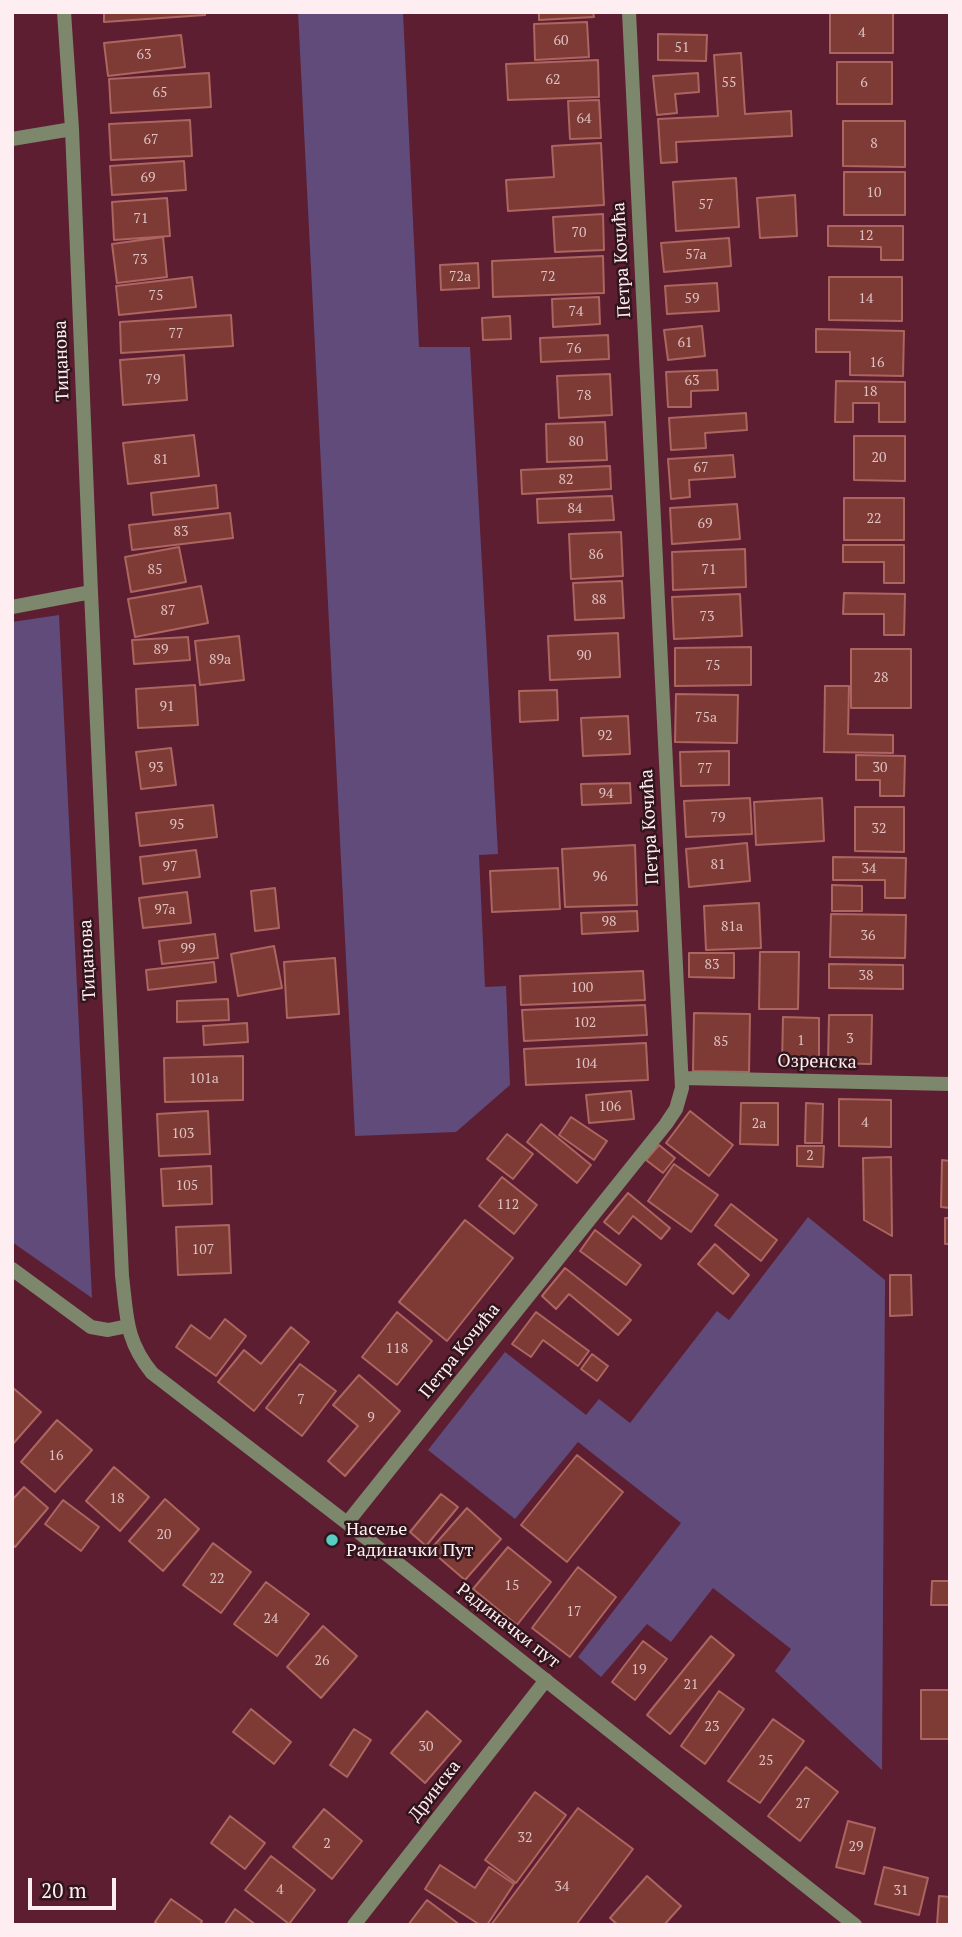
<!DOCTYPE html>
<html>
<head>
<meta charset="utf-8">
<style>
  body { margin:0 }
  #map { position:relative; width:962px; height:1937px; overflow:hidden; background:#5d1e31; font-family:"PT Serif",serif }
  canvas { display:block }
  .frame { position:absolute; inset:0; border:14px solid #ffeef1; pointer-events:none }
  .scale { position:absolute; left:28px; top:1878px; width:88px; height:32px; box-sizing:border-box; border:4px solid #ffeef1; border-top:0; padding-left:9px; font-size:21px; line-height:24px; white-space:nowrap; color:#ffeef1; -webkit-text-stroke:5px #31151c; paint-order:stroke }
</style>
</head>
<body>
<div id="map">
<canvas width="962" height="1937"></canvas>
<div class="frame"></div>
<div class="scale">20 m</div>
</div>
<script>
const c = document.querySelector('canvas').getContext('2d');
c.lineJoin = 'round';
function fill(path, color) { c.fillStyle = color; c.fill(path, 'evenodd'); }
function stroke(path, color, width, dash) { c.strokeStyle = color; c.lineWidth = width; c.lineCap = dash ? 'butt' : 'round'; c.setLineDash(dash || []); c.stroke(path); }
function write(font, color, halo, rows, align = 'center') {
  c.font = font + ' "PT Serif",serif'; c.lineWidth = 5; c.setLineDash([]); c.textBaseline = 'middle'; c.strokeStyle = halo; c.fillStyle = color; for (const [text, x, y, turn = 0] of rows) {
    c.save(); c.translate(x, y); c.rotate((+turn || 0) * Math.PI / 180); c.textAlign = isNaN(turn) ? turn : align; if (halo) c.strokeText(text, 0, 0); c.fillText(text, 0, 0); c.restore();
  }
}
const green = new Path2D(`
  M298,12H403L419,347H470L498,854L479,855L485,987L506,986L510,1085L456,1132L355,1136Z
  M59,615L92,1298L12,1242V622Z
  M808,1217L885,1280L882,1770L775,1671L791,1649L713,1588L671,1642L647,1624L601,1677L578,1657L681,1523L578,1442L515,1519L428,1450L505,1352L586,1415L599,1399L630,1423L717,1311L729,1320Z`);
const building = new Path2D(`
  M104,12H205V15L104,22Z
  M539,12H593L594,17L539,20Z
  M830,12H893V53H830Z
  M587,22L589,57L535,60L534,24Z
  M658,34L707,35L706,61L658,60Z
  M181,35L185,67L108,76L104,43Z
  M741,53L745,114L791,111L792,136L676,142L677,162L661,163L658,119L718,116L714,55Z
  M598,60L599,97L508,100L506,64Z
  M837,62H892V104H837Z
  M209,73L211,107L111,113L109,79Z
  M698,73L699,92L675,94L677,113L657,115L653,76Z
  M599,100L601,138L570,139L568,101Z
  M190,120L192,156L111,160L109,124Z
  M843,121H905V167L843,166Z
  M601,143L604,205L508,211L506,180L554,177L552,146Z
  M184,161L186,190L112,195L110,166Z
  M844,172H905V215H844Z
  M736,178L739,227L676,231L673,182Z
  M795,195L797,236L760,238L757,198Z
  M167,198L170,236L114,240L112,202Z
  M603,214L604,250L555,252L553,217Z
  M828,226H903V260H881V247L828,246Z
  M163,237L167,277L117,283L112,244Z
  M729,238L731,266L664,272L661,243Z
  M603,256L604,293L493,297L492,261Z
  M478,263L479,288L441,290L440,265Z
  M192,277L196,307L119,315L116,286Z
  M829,277H902V321L829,320Z
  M717,283L719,311L667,314L665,286Z
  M599,297L600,324L553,327L552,299Z
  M231,315L233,346L121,353L120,322Z
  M510,316L511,339L483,340L482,318Z
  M702,326L705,356L668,360L664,330Z
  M816,329L904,331L903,376L850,375V352H816Z
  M608,335L609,359L541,362L540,338Z
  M184,355L187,400L123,405L120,360Z
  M717,370L718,390L691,391V407H668L666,372Z
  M610,374L612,415L559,418L557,376Z
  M836,381L905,382V422H879V403H853V422H835Z
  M746,413L747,430L705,433L706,448L671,450L669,418Z
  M605,422L607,460L547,462L546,424Z
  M194,435L199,476L128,484L123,443Z
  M854,436H905V481L854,480Z
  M733,455L735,477L689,480L690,497L671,499L668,459Z
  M610,466L611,489L522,494L521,470Z
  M216,485L218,508L153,515L151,493Z
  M612,496L614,520L538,523L537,499Z
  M844,498H904V540H844Z
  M737,504L740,539L672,544L670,508Z
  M230,513L233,538L132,550L129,525Z
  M621,532L623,576L571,579L569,534Z
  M843,545H904V583H884V562H843Z
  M179,547L186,582L131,592L125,557Z
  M745,549L746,587L673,590L672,552Z
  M622,581L624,618L575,620L573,583Z
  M201,586L208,623L135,637L128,599Z
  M844,593L905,594L904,635H884V614H843Z
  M740,594L742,636L674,639L672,597Z
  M618,633L620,677L550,680L548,636Z
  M239,636L244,680L200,685L195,641Z
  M188,637L190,660L134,664L132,640Z
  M751,647V685L675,686V648Z
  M851,649H911V708H851Z
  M195,685L198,725L138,728L136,689Z
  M825,686H849L848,734L893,735V753L824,752Z
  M557,690L558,720L520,722L519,691Z
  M676,694L738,695L737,743L675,742Z
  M628,716L630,754L583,756L581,718Z
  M171,748L176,785L141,789L136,752Z
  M729,751V785L681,786L680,752Z
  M856,755L905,756L904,796H880V780H856Z
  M630,783L631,803L582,805L581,784Z
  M750,798L752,834L686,837L684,801Z
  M822,798L824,841L756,845L754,802Z
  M213,805L217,837L140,846L136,813Z
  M855,807H904V852L855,851Z
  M747,843L750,881L689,887L686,849Z
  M635,845L637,905L565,907L562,849Z
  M196,850L200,877L143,884L140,857Z
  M833,857L906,858L905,898H885V880H833Z
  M558,868L560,909L492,912L490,871Z
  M832,885L862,886V911H832Z
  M275,888L279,928L255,931L251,891Z
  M187,892L191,923L143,928L139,898Z
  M759,903L761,948L706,950L704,906Z
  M637,911L638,931L582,934L581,913Z
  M831,914L906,915L905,958L830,957Z
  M215,934L218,958L162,964L159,941Z
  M274,946L282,988L238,996L231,954Z
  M760,952H799L798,1009H759Z
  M689,953H734V978L689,977Z
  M335,958L339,1014L287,1018L284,962Z
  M214,962L216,982L148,990L146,970Z
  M829,964L903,965V989L829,988Z
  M643,971L645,1000L521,1005L520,976Z
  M228,999L229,1020L177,1022V1001Z
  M645,1005L647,1035L524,1041L522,1010Z
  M694,1013L750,1014L749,1072L693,1071Z
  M829,1015H872L871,1064L828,1063Z
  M783,1017L819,1018V1065L782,1064Z
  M247,1023L248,1042L204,1045L203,1026Z
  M646,1043L648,1080L526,1085L524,1049Z
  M243,1056V1100L165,1102L164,1058Z
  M631,1091L634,1119L589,1123L586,1095Z
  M839,1099L891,1100V1147L839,1146Z
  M741,1103H778V1145L740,1144Z
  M806,1103L823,1104L822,1143H805Z
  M208,1111L210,1154L159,1156L157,1114Z
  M690,1111L733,1145L709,1176L666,1143Z
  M571,1117L607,1141L594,1160L559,1135Z
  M541,1124L591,1165L577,1183L527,1142Z
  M507,1134L533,1154L513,1179L487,1159Z
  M659,1145L675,1158L663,1173L646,1160Z
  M797,1146H824L823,1167L797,1166Z
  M891,1157L892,1236L864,1220L863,1158Z
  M942,1160L950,1161V1208L941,1207Z
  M674,1164L718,1195L691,1232L648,1201Z
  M211,1166L212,1204L163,1206L161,1169Z
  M502,1177L537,1205L514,1234L479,1206Z
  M628,1193L670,1228L661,1239L633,1216L619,1234L604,1222Z
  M731,1204L777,1240L761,1261L715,1225Z
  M945,1218H950V1244H945Z
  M465,1220L513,1258L447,1341L399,1302Z
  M229,1225L231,1273L178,1275L176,1227Z
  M595,1230L641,1265L626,1285L580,1251Z
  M715,1244L749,1275L733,1294L698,1264Z
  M565,1268L631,1320L618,1335L569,1294L556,1309L542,1296Z
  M890,1275H911L912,1315L890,1316Z
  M397,1312L432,1341L397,1385L362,1357Z
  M536,1312L589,1351L578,1366L543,1340L531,1357L512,1344Z
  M225,1319L246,1336L216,1376L176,1347L191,1325L210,1339Z
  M291,1327L309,1342L254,1411L218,1382L244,1350L261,1364Z
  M592,1354L608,1366L597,1381L581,1369Z
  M300,1364L336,1391L302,1436L266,1408Z
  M359,1375L400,1411L345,1476L328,1461L358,1426L333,1405Z
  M12,1387L41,1412L12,1445Z
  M57,1420L92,1450L55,1492L21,1462Z
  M577,1455L623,1492L567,1562L521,1525Z
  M114,1467L149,1497L120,1531L86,1501Z
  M24,1487L48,1508L15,1547L12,1544V1500Z
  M441,1494L458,1507L426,1546L410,1532Z
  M165,1499L199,1529L163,1571L129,1541Z
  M63,1500L99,1527L81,1551L45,1524Z
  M467,1508L501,1539L465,1580L430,1550Z
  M213,1543L251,1572L221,1613L183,1585Z
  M508,1547L551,1582L517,1625L473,1589Z
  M578,1567L616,1597L570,1657L532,1628Z
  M932,1581H950V1605H931Z
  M266,1582L309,1614L277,1656L234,1624Z
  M323,1626L357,1656L321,1698L287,1667Z
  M711,1636L734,1655L670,1734L647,1715Z
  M643,1641L667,1659L635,1700L612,1682Z
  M921,1690H950V1739H921Z
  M719,1691L744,1709L705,1764L681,1746Z
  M251,1709L291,1742L274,1764L233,1732Z
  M427,1711L461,1741L425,1783L391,1753Z
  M773,1719L804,1741L760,1803L728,1781Z
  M354,1729L371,1740L347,1777L330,1765Z
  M806,1767L838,1792L800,1841L768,1816Z
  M535,1792L566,1815L516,1883L485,1860Z
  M578,1808L633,1849L576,1925H491Z
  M324,1809L362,1841L332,1879L293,1847Z
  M230,1816L265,1843L245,1869L211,1843Z
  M848,1821L875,1828L864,1874L836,1867Z
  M271,1856L315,1890L289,1924L245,1890Z
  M440,1865L475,1888L489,1867L514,1884L487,1925H480L425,1889Z
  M884,1867L928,1878L919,1915L875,1904Z
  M647,1876L681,1906L664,1925H618L610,1918Z
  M939,1896L950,1897V1925H937Z
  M171,1899L202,1921L200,1925H159L155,1922Z
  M427,1900L460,1925H408Z
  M235,1909L256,1925H224Z`);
const minor = new Path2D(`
  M64,12L72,129L91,592L122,1276C127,1316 125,1340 152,1373L347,1523L855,1925
  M12,139L72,129
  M12,607L91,592
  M683,1078L950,1084
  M12,1269L91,1327L108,1330L128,1326
  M347,1523L666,1124L676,1109L682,1088L629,12
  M354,1925L546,1680`);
const markers = [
  [332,1540,7,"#57cec1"]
];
const numberNames = [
  ["4",862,33],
  ["60",561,41],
  ["51",682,48],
  ["63",144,55],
  ["62",553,80],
  ["55",729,83],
  ["6",864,83],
  ["65",160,93],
  ["64",584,119],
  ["67",151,140],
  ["8",874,144],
  ["69",148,178],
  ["10",874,193],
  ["57",706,205],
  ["71",141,219],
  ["70",579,233],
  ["12",866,236],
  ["57a",696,255],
  ["73",140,260],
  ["72a",460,277],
  ["72",548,277],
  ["75",156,296],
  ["59",692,299],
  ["14",866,299],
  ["74",576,312],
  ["77",176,334],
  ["61",685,343],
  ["76",574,349],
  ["16",877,363],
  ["79",153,380],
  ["63",692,381],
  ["18",870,392],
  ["78",584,396],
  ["80",576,442],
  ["20",879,458],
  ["81",161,460],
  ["67",701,468],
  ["82",566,480],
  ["84",575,509],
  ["22",874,519],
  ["69",705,524],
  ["83",181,532],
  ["86",596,555],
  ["85",155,570],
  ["71",709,570],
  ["88",599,600],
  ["87",168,611],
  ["73",707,617],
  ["89",161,650],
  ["90",584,656],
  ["89a",220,660],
  ["75",713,666],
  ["28",881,678],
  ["91",167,707],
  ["75a",706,718],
  ["92",605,736],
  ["93",156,768],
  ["30",880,768],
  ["77",705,769],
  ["94",606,794],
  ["79",718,818],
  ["95",177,825],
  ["32",879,829],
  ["81",718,865],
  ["97",170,867],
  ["34",869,869],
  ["96",600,877],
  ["97a",165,910],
  ["98",609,922],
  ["81a",732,927],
  ["36",868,936],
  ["99",188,949],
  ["83",712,965],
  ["38",866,976],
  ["100",582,988],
  ["102",585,1023],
  ["3",850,1039],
  ["1",801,1041],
  ["85",721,1042],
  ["104",586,1064],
  ["101a",204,1079],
  ["106",610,1107],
  ["4",865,1123],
  ["2a",759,1124],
  ["103",183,1134],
  ["2",810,1156],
  ["105",187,1186],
  ["112",508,1205],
  ["107",203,1250],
  ["118",397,1349],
  ["7",301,1400],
  ["9",371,1418],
  ["16",56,1456],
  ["18",117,1499],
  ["20",164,1535],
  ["22",217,1579],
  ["15",512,1586],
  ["17",574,1612],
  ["24",271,1619],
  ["26",322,1661],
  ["19",639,1670],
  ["21",691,1685],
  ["23",712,1727],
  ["30",426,1747],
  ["25",766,1761],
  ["27",803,1804],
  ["32",525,1838],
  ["2",327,1844],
  ["29",856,1847],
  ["34",562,1887],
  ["4",280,1890],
  ["31",901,1891]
];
const streetNames = [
  ["Петра Кочића",622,260,-93],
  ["Тицанова",62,361,-92],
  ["Петра Кочића",650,827,-93],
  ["Тицанова",88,960,-93],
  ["Озренска",817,1062,1],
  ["Петра Кочића",460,1351,-51],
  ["Радиначки пут",508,1626,38],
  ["Дринска",435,1791,-52]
];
const poiNames = [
  ["Насеље",346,1530],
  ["Радиначки Пут",346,1551]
];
fill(green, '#614b7a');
fill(building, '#7e3b36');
stroke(building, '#ad655f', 2);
stroke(minor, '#7c876c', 14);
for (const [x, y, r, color] of markers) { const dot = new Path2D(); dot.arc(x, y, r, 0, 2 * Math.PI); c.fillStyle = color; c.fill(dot); stroke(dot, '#31151c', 2.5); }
write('14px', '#dfc1c2', null, numberNames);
write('18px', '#ffeef1', '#31151c', streetNames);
write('18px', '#ffeef1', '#31151c', poiNames, 'left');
</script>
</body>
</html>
